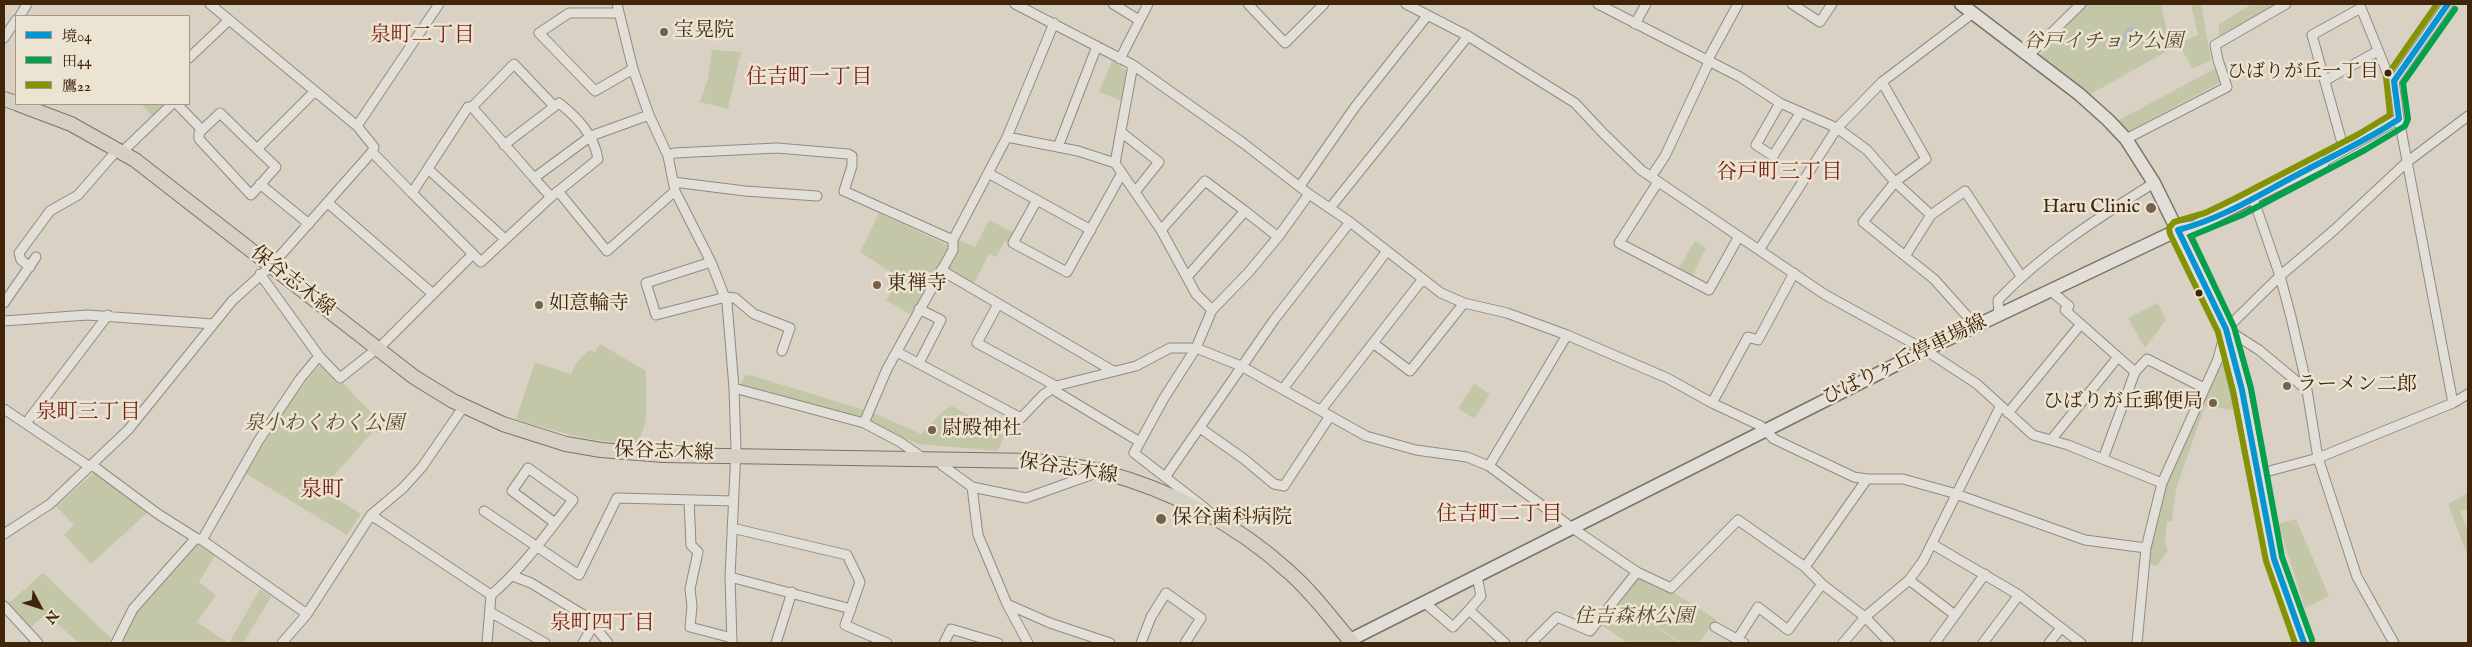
<!DOCTYPE html>
<html>
<head>
<meta charset="utf-8">
<style>
  body { margin:0 }
  #map { position:relative; width:2472px; height:647px; overflow:hidden; background:#d9d2c4; font-family:"IM FELL English","Noto Serif JP",serif }
  canvas { display:block }
  .frame { position:absolute; inset:0; border:5px solid #40250a; pointer-events:none }
  .legend { position:absolute; left:15px; top:15px; width:175px; height:90px; box-sizing:border-box; background:#ece4d3; border:1px solid #a79883; margin:0; padding:6px 9px; list-style:none; font-size:15px; color:#40250a }
  .legend li { display:flex; align-items:center; gap:10px; height:25px }
  .legend b { width:25px; border:1px solid #a79883 }
  .north { position:absolute; left:15px; top:582px; width:50px; height:50px; -webkit-text-stroke:4px #ece4d3; paint-order:stroke; rotate:130deg; font-size:14px; font-weight:700; line-height:20px; text-align:center; color:#40250a }
  .north::after { content:''; display:block; margin:auto; width:18px; height:22px; background:#40250a; clip-path:polygon(50% 0,100% 100%,50% 72%,0 100%) }
</style>
</head>
<body>
<div id="map">
<canvas width="2472" height="647"></canvas>
<div class="frame"></div>
<ul class="legend">
<li><b style="height:6px;background:#0694d3"></b>境04</li>
<li><b style="height:6px;background:#03a04d"></b>田44</li>
<li><b style="height:6px;background:#869205"></b>鷹22</li>
</ul>
<div class="north">N</div>
</div>
<script>
const c = document.querySelector('canvas').getContext('2d');
c.lineJoin = 'round';
function fill(path, color) { c.fillStyle = color; c.fill(path, 'evenodd'); }
function stroke(path, color, width, dash) { c.strokeStyle = color; c.lineWidth = width; c.lineCap = dash ? 'butt' : 'round'; c.setLineDash(dash || []); c.stroke(path); }
function write(font, color, halo, rows, align = 'center') {
  c.font = font + ' "IM FELL English","Noto Serif JP",serif'; c.lineWidth = 5; c.setLineDash([]); c.textBaseline = 'middle'; c.strokeStyle = halo; c.fillStyle = color; for (const [text, x, y, turn = 0] of rows) {
    c.save(); c.translate(x, y); c.rotate((+turn || 0) * Math.PI / 180); c.textAlign = isNaN(turn) ? turn : align; if (halo) c.strokeText(text, 0, 0); c.fillText(text, 0, 0); c.restore();
  }
}
const green = new Path2D(`
  M2086,4H2161L2171,49L2089,95L2039,56Z
  M2191,4H2201L2211,60L2193,69L2178,43L2198,35Z
  M2252,4H2277L2219,36V24Z
  M712,50L741,52L728,109L700,102L708,79Z
  M1112,61L1130,73L1124,102L1099,92Z
  M2216,68L2221,82L2129,131L2117,121Z
  M141,104H166L153,117Z
  M879,213L949,246L911,315L886,300L900,278L860,252Z
  M989,220L1017,234L1012,243L1005,241L996,257L989,254L973,285L949,271L948,267L957,249L959,240L975,247Z
  M1695,241L1706,248L1691,279L1677,271Z
  M2158,303L2166,320L2145,348L2128,318Z
  M600,344L646,371V420L639,442C598,445 555,431 516,419L535,362L571,374L576,363L589,350L595,352Z
  M2218,359L2240,382L2246,412L2205,406L2176,489L2172,521H2167L2165,541L2168,550L2157,566L2145,562L2162,483Z
  M319,366H321L337,384L342,381L360,402L386,425L379,434L374,430L322,489L361,514L347,535L245,473L295,395Z
  M750,375L874,413L921,434L942,412L952,406L1004,436L998,451L918,444L876,425L743,387L741,383L745,376Z
  M1474,384L1490,394L1474,419L1458,408Z
  M94,473L148,512L91,564L64,535L74,525L56,506Z
  M2468,493V508L2460,512L2468,530V557L2448,504Z
  M2296,519L2329,596L2305,608L2278,524Z
  M201,543L216,554L199,582L216,595L197,622L228,643H121L137,610L194,544Z
  M1641,572L1717,620L1698,643H1682L1658,628L1667,615L1657,628L1680,643H1628L1600,624Z
  M43,573L114,641L112,643H79L46,614L30,628L8,604Z
  M260,589L271,597L243,643H229Z`);
const water = new Path2D(`
  M2128,27H2132L2138,32H2143L2144,36L2139,39L2131,31L2129,32L2119,52L2116,48V38L2123,36Z`);
const street = new Path2D(`
  M617,4L633,69L649,115L668,156L675,191L711,262L727,303L734,388L736,449L730,577L732,643
  M1015,4L1133,65L1243,143L1309,194L1350,222L1441,293L1464,303L1507,313L1567,335L1667,378L1712,403L1761,426L1774,439L1854,477L1867,479H1903L1953,493L2085,540L2146,548
  M1113,4L1139,20
  M1248,4L1285,43L1324,4
  M1406,4L1468,36L1575,103L1603,133L1641,170L1824,294L1925,350L1977,384L2033,435L2068,445L2162,483
  M1598,4L1740,77L1780,103L1837,128L1867,150L1895,182L1931,215
  M1792,4L1820,22L1832,4
  M619,13H569L539,33L595,91L633,69
  M20,16L27,4
  M1635,24L1646,4
  M4,38L16,20
  M2028,56L2081,4
  M189,58L229,20
  M1120,59L1148,4
  M1707,61L1738,4
  M1133,65L1115,163L1161,230L1196,294L1212,310
  M2326,80L2378,51
  M1882,82L1926,159L1895,182L1863,222L1905,256L1931,215L1965,191L2021,276
  M1780,103L1756,145L1773,156L1801,112
  M177,104L202,130L199,133V139L251,195L276,167L257,149L315,91
  M472,107L514,64L554,106
  M2399,119L2453,403
  M357,126L439,4
  M202,130L220,113L257,149
  M1121,132L1159,162L1135,192
  M1007,137L1078,151L1115,163
  M2126,139L2227,87L2218,60L2215,45L2286,4
  M1058,147L1097,46
  M2344,150L2312,35L2361,8L2389,77L2394,81
  M122,152L172,104
  M372,152L412,193L468,107H472L534,178
  M668,156L674,153L777,148L848,154L852,156V166L844,191L953,240
  M2323,162L2399,119L2394,81L2448,4
  M428,169L505,239
  M988,173L1091,230
  M1651,177L1665,156L1709,62
  M673,182L745,191L817,196
  M1658,182L1619,243L1709,290L1739,236
  M260,184L309,224
  M1300,186L1355,107L1427,16
  M558,191L607,251L675,191
  M412,193L473,254
  M551,197L534,178L591,136L649,115
  M2253,198L2280,276L2291,317L2305,378L2318,458L2357,577L2394,643
  M1037,200L1013,243L1067,272L1122,173
  M328,203L433,294
  M1330,208L1468,36
  M1161,230L1205,181L1245,211
  M1759,250L1837,128L1882,82L1973,13
  M1905,256L1934,279L1976,326
  M711,262L646,283L656,315L726,297L735,298L754,314L790,328L782,351
  M30,267L21,260L19,253L50,211L78,195L118,149
  M941,270L1113,371
  M260,274L319,356
  M1187,277L1245,211L1278,237
  M2051,291L2069,306L2065,310L2135,372L2103,459
  M4,303L36,257
  M998,304L977,343L1056,386L1136,366L1170,348H1196L1241,366L1366,436L1416,450L1467,457L1489,466L1571,527L1637,572L1671,588L1738,520L1805,567L1822,584L1865,617L1890,643
  M1999,316L1998,300C2043,253 2099,217 2154,183
  M4,321L87,315L213,324
  M2226,329L2259,350L2307,390
  M1373,343L1410,371L1464,303
  M897,352L1021,418L1043,395L1056,386L1057,392L1140,442
  M919,363L941,320L919,309
  M2135,372L2147,359L2204,388
  M734,388L864,423L900,442L923,458
  M1283,389L1387,251
  M1712,403L1748,337L1758,340L1794,273
  M4,409L90,467
  M1321,410L1422,280
  M2008,413L2081,324
  M26,423L108,315
  M864,423L887,369L953,250V240L1007,137L1054,23
  M1200,428L1244,459L1274,484L1284,486L1330,416
  M2051,440L2118,357
  M939,458L942,465L972,487L978,535L1007,604L1028,643
  M92,465L158,514L196,538
  M1489,466L1567,335
  M2258,474L2318,458L2453,403L2468,394
  M1166,476L1274,320L1350,222
  M972,487L1026,498L1099,472
  M689,500L691,545L698,552L690,589L692,606L690,627L732,638
  M1205,508L1134,453L1164,398L1196,348L1212,310L1248,273L1278,237L1309,194
  M484,511L579,575L617,498L733,501
  M371,515L491,595
  M732,528L847,555L860,582L845,625L887,643
  M4,534L50,504L128,430L232,301L271,266L372,152L374,147L357,126L210,4
  M202,540L259,440L300,379L319,356L340,378L383,344L473,254L481,262L551,197L598,159C594,135 578,118 559,103L504,145
  M1932,544L2019,595L2081,643
  M1805,567L1867,479
  M513,576L531,583L587,617L608,643
  M1477,576L1481,596L1469,610L1505,643
  M730,577L851,609
  M1909,580L1955,615
  M1424,602L1453,627L1469,610
  M1007,604L1050,623L1110,643
  M4,606L38,643
  M490,612L545,643
  M1715,627L1744,643
  M1737,640L1758,607L1788,630L1822,584
  M116,643L133,609L196,538L202,540L307,614
  M282,643L307,614L371,515L403,488L422,467L464,406
  M487,643L491,595C523,568 547,533 573,500L528,468L512,491L555,523
  M583,643L594,624
  M776,643L792,592
  M944,643L951,629L998,643
  M1141,643L1151,617L1166,593L1201,618L1185,643
  M1531,643L1557,617L1590,631L1637,572
  M1843,643L1865,617L1909,580L1923,561L2000,407
  M1935,643L1985,574
  M1983,643L2019,595
  M2049,643L2061,628
  M2137,643L2146,548L2162,483L2218,359L2226,329L2280,276L2333,231L2407,162L2468,116`);
const secondary = new Path2D(`
  M1961,4L2079,94L2108,120L2126,139L2154,183L2226,329L2242,390L2274,559L2304,643
  M1350,640L1925,350L2178,230L2194,227L2323,162`);
const primary = new Path2D(`
  M4,99L16,103
  M18,104L71,124L135,160L414,377L453,401L503,424L566,444L601,450L663,455L1035,461C1058,464 1081,466 1103,472C1171,490 1237,524 1289,572C1313,593 1332,619 1352,643`);
const bus1 = new Path2D(`
  M2304,643L2274,559L2242,390L2226,329L2178,230C2221,219 2257,196 2295,176C2330,157 2366,141 2399,119L2394,81L2448,4`);
const bus2 = new Path2D(`
  M2312,640L2282,557L2251,388L2234,327L2191,236L2242,215L2365,150L2405,126L2408,119L2403,83L2455,9`);
const bus3 = new Path2D(`
  M2295,643L2266,561L2233,392L2218,332L2170,234L2169,228L2174,222L2205,213L2234,199L2357,135L2390,115L2386,77L2437,4`);
const markers = [
  [664,32,5,"#76624b"],
  [2388,73,4.5,"#40250a"],
  [2151,208,6,"#76624b"],
  [877,285,5,"#76624b"],
  [2199,293,4.5,"#40250a"],
  [539,305,5,"#76624b"],
  [2287,386,5,"#76624b"],
  [2213,403,5,"#76624b"],
  [932,430,5,"#76624b"],
  [1161,519,6,"#76624b"]
];
const busNames = [
  ["ひばりが丘一丁目",2379,73]
];
const poiNames = [
  ["宝晃院",674,32],
  ["Haru Clinic",2140,208,"right"],
  ["東禅寺",887,285],
  ["如意輪寺",549,305],
  ["ラーメン二郎",2297,386],
  ["ひばりが丘郵便局",2203,403,"right"],
  ["尉殿神社",942,430],
  ["保谷歯科病院",1172,519]
];
const parkNames = [
  ["谷戸イチョウ公園",2103,43],
  ["泉小わくわく公園",324,425],
  ["住吉森林公園",1634,618]
];
const streetNames = [
  ["保谷志木線",292,282,38],
  ["ひばりヶ丘停車場線",1905,361,-26],
  ["保谷志木線",664,453,2],
  ["保谷志木線",1068,470,9]
];
const neighbourhoodNames = [
  ["泉町二丁目",422,37],
  ["住吉町一丁目",809,79],
  ["谷戸町三丁目",1779,174],
  ["泉町三丁目",88,414],
  ["住吉町二丁目",1499,516],
  ["泉町四丁目",602,625]
];
const quarterNames = [
  ["泉町",322,491]
];
fill(green, '#c4c6a8');
fill(water, '#acbebe');
stroke(street, '#928a7f', 11);
stroke(secondary, '#7b7368', 15);
stroke(primary, '#7b7368', 16);
stroke(street, '#e2dfd8', 9);
stroke(secondary, '#e2dfd8', 12);
stroke(primary, '#d6cfc3', 14);
stroke(bus1, '#0694d3', 6);
stroke(bus2, '#03a04d', 6);
stroke(bus3, '#869205', 6);
for (const [x, y, r, color] of markers) { const dot = new Path2D(); dot.arc(x, y, r, 0, 2 * Math.PI); c.fillStyle = color; c.fill(dot); stroke(dot, '#ece4d3', 2); }
write('19px', '#40250a', '#ece4d3', busNames, 'right');
write('20px', '#40250a', '#ece4d3', poiNames, 'left');
write('italic 20px', '#5c4b2c', '#ece4d3', parkNames);
write('20px', '#40250a', '#ece4d3', streetNames);
write('21px', '#7a1f14', '#ece4d3', neighbourhoodNames);
write('22px', '#7a1f14', '#ece4d3', quarterNames);
</script>
</body>
</html>
